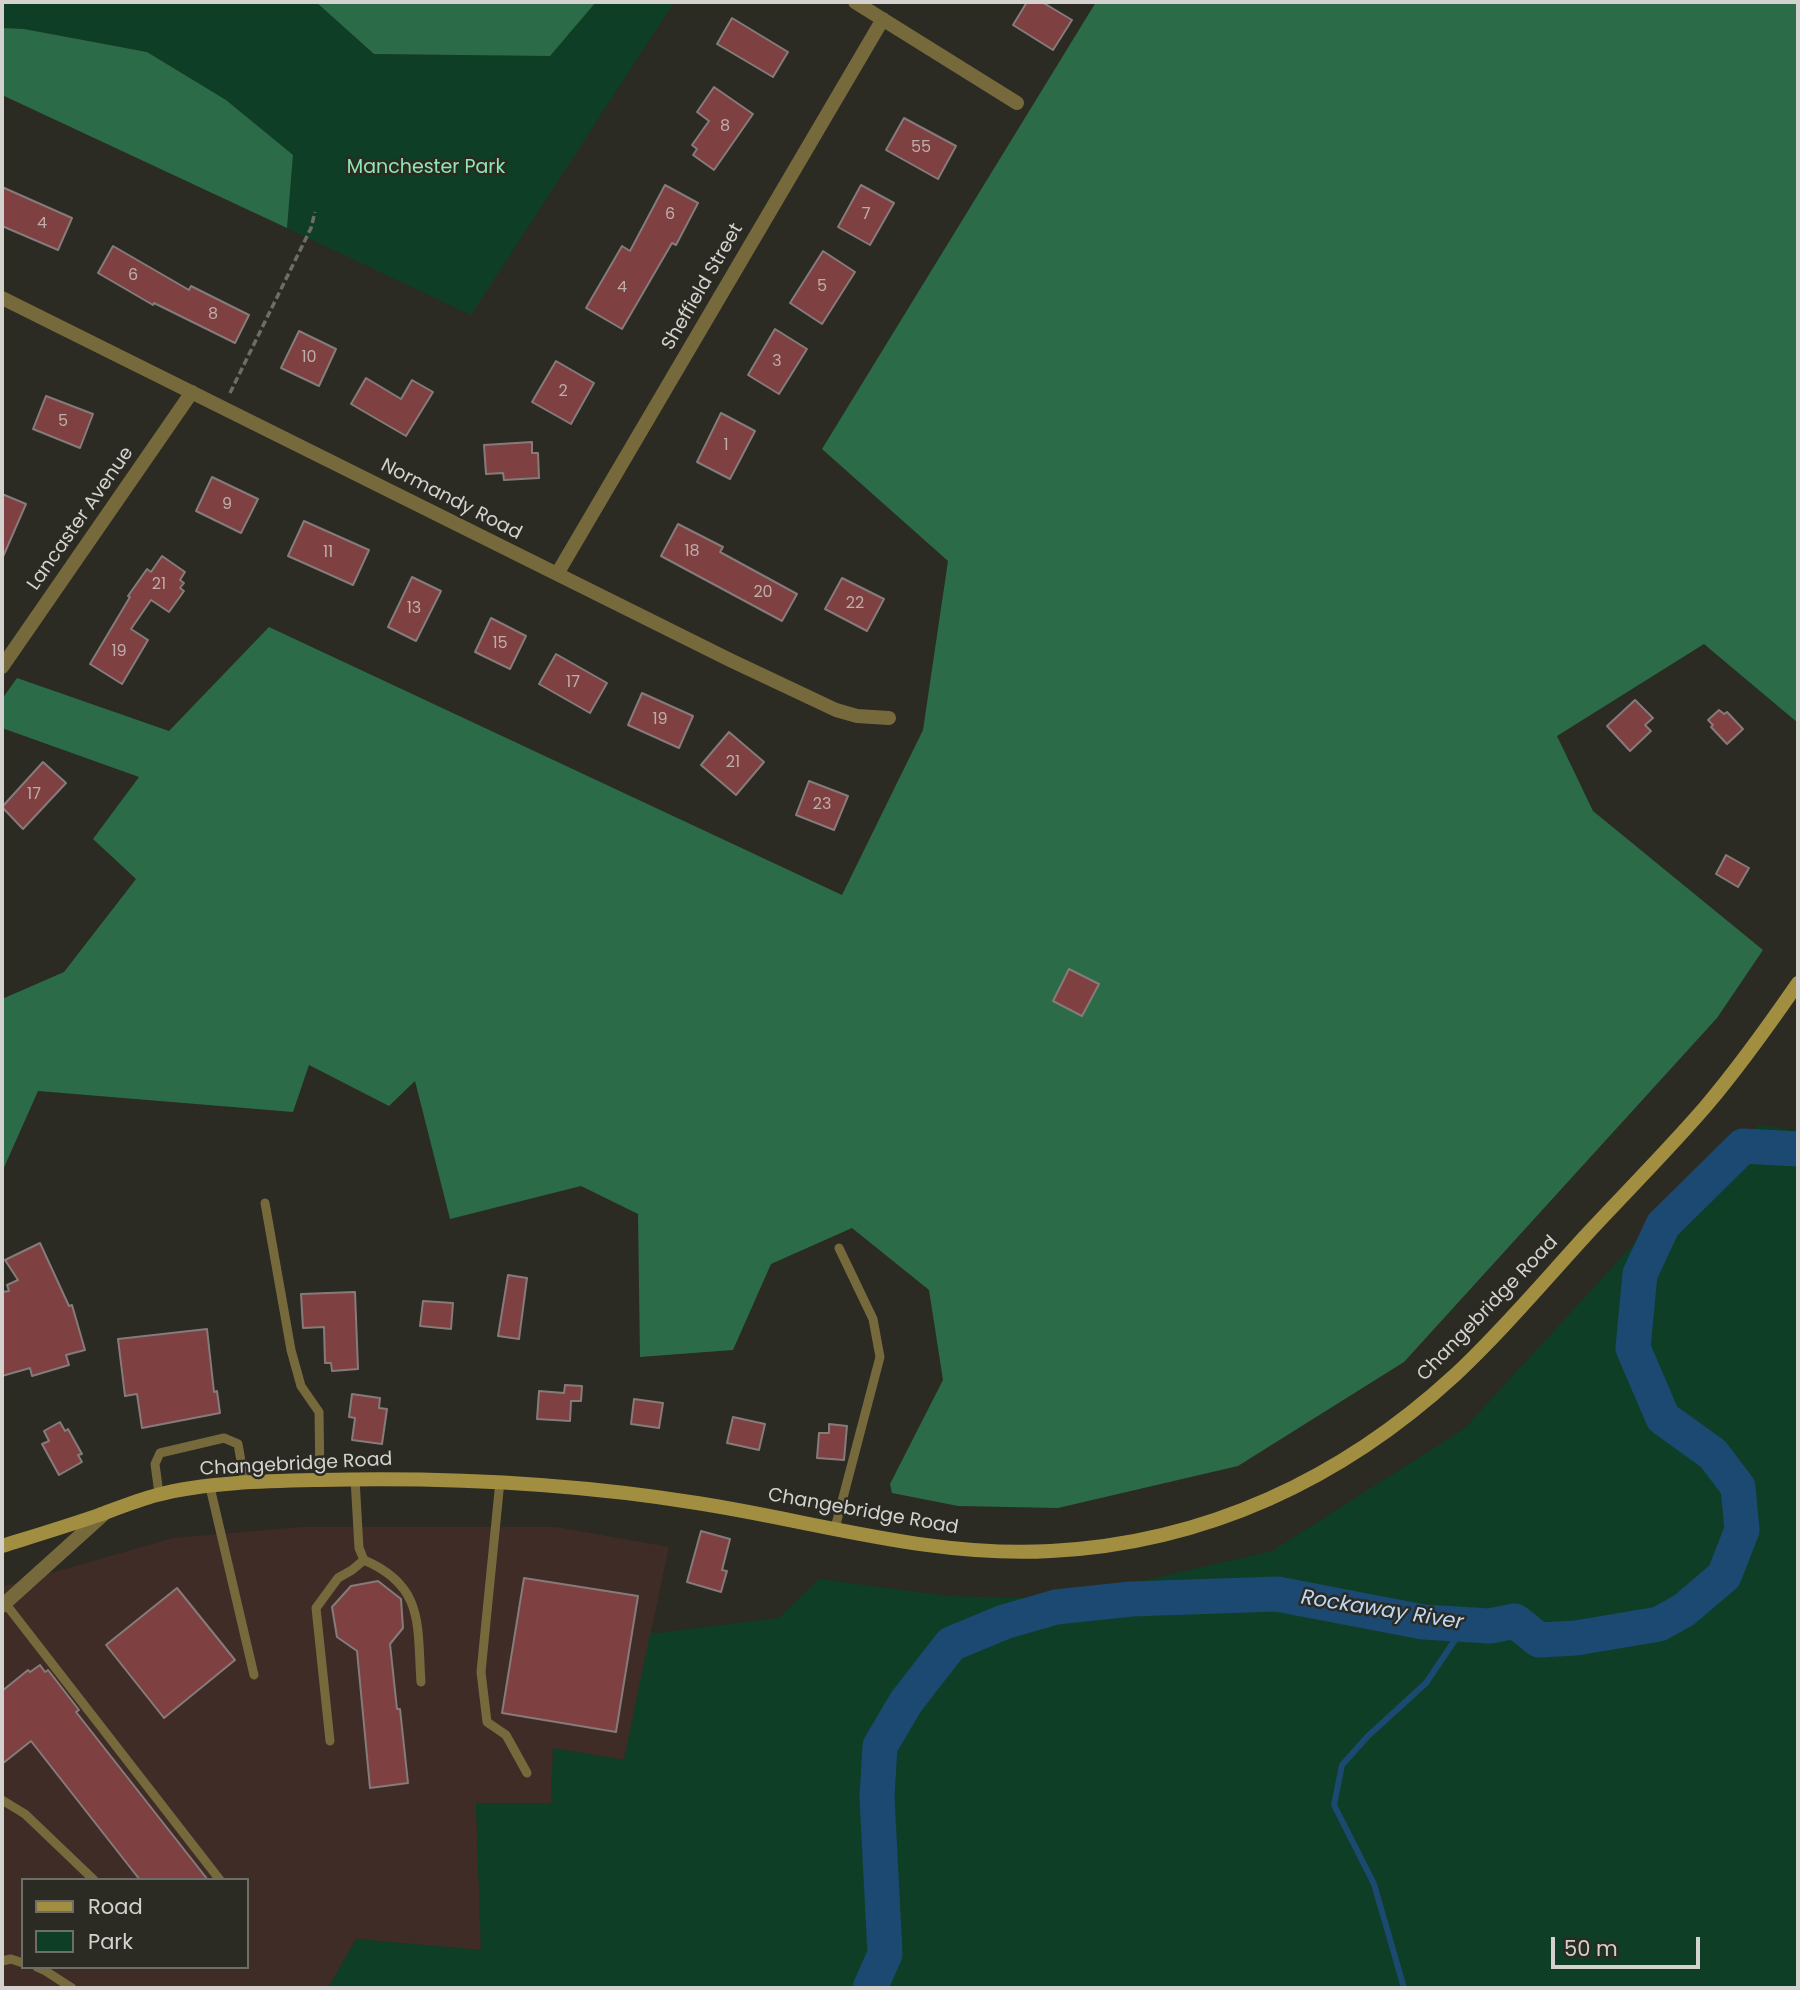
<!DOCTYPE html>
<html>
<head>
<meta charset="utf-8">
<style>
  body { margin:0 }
  #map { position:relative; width:1800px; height:1990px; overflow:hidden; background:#2b2a23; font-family:Poppins,sans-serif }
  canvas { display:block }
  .frame { position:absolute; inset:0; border:4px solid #d3d2ce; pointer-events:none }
  .legend { position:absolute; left:21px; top:1878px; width:228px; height:91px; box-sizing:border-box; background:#2b2a23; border:2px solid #6e6d67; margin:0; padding:9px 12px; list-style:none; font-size:21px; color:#d3d2ce }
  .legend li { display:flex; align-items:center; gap:14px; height:35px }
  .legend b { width:35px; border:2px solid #6e6d67 }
  .scale { position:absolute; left:1551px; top:1937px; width:149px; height:32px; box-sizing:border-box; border:4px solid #d3d2ce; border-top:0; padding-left:9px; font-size:21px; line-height:24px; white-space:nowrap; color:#d3d2ce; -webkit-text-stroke:5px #2b2a23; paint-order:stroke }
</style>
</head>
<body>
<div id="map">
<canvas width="1800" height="1990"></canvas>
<div class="frame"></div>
<ul class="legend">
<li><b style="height:9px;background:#a28e41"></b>Road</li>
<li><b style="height:19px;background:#0e3f26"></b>Park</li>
</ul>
<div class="scale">50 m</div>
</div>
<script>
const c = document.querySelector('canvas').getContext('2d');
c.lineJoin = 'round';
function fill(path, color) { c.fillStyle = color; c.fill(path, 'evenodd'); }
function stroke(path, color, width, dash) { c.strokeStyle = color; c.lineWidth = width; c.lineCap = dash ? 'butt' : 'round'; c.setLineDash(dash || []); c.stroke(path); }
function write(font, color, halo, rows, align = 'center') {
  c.font = font + ' Poppins,sans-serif'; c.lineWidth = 5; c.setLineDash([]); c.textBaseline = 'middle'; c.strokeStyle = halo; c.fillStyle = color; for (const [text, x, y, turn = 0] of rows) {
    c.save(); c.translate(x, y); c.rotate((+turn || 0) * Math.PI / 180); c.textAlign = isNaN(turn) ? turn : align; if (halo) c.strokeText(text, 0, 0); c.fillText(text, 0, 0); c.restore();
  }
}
const industrial = new Path2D(`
  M300,1527H556L669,1547L624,1760L553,1748L551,1803H476L481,1950L356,1939L328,1988H2V1587L173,1538ZM23,1880H247V1967H23Z`);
const green = new Path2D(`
  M2,2H316L374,54L550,56L596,2H674L471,315L287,228L293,155L226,100L147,52L25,29L2,28Z
  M1759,1125L1798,1131V1988H328L356,1939L481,1950L476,1803H551L553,1748L624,1760L650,1634L779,1618L819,1579L947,1596L1065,1599L1272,1551L1464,1429L1737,1131L1735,1147Z`);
const forest = new Path2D(`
  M316,2H596L550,56L374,54Z
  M1096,2H1798V723L1704,644L1557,736L1593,811L1763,950L1717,1018L1404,1362L1238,1466L1058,1508L958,1506L892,1493L890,1484L943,1380L929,1290L852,1228L771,1264L733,1350L640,1357L638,1214L581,1186L450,1219L415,1081L389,1106L309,1065L293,1112L38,1091L2,1172V999L64,972L136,879L93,839L139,777L2,728V699L17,678L169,731L269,627L842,895L923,730L948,561L822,449Z
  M2,28L24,29L147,52L226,100L293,155L287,228L2,95Z`);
const stream = new Path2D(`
  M1404,1988L1374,1884L1334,1805L1342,1765L1368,1736L1426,1683L1465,1625`);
const river = new Path2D(`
  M870,1988L885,1954L877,1797L880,1746L906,1702L951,1644L1004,1622L1056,1607L1131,1599L1277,1594L1423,1622L1490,1626L1515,1621L1539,1640L1576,1638L1659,1624L1684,1610L1724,1576L1742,1530L1738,1487L1713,1454L1663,1418L1633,1348L1640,1274L1663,1225L1743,1146L1798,1149`);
const building = new Path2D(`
  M1027,2H1042L1072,20L1053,50L1013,25Z
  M732,18L788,52L773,77L717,44Z
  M714,87L753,114L714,170L693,155L697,149L692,145L709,121L697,112Z
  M904,118L956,146L938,179L886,150Z
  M665,185L698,203L676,245L672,243L622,329L586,308L622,246L630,251Z
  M861,185L894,203L870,245L838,227Z
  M2,187L72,218L58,250L2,226Z
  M113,246L189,290L191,286L249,315L235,343L154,303L153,305L98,273Z
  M823,251L855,272L822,324L790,303Z
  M775,329L807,349L779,394L748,375Z
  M299,331L336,349L319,386L281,368Z
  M556,361L594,383L571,424L532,402Z
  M366,378L401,399L412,380L433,392L406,436L351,404Z
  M46,396L93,414L80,448L33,429Z
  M721,413L755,431L730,479L697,462Z
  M532,442V453H538L539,478L504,480L503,473L486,474L484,445Z
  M212,477L258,499L241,533L196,511Z
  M2,494L26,504L2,559Z
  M304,521L369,550L353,585L288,556Z
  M678,524L723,547L720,552L797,594L782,621L661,556Z
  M162,556L185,572L180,580L184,583L180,588L184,591L169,612L151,600L131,629L148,640L122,684L90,664L130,597L128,596L147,569L151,572Z
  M412,577L441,591L416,641L388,627Z
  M842,578L884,599L867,631L825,609Z
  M491,618L526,636L510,669L475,652Z
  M556,654L607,683L590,713L539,684Z
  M642,693L693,716L679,748L628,725Z
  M1635,700L1653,718L1645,725L1651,731L1630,751L1607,726Z
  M1719,710L1724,714L1727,712L1743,729L1727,744L1711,727L1713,725L1708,720Z
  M729,732L764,762L736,795L701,765Z
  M43,762L66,783L23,829L2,807Z
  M809,781L848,796L834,830L796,815Z
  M1726,855L1749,868L1738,887L1716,874Z
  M1069,969L1099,984L1082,1016L1053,1001Z
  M40,1243L69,1306L72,1305L85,1350L66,1355L69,1365L32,1376L30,1368L2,1376V1292L9,1291L7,1285L18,1280L5,1260Z
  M508,1275L527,1278L519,1339L498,1336Z
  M355,1292L358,1369L332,1371L331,1363H325L324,1327L303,1328L301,1294Z
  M423,1301L453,1303L451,1329L420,1326Z
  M207,1329L214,1392L217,1391L220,1413L142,1428L137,1394L125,1396L118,1339Z
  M565,1385L582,1386L581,1401H571L570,1421L537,1419L539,1391L564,1393Z
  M352,1394L380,1398L379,1408L387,1409L382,1444L352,1440L355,1418L349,1417Z
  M634,1399L663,1403L659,1428L631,1424Z
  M733,1417L765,1424L759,1450L727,1443Z
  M60,1422L65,1431L68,1429L82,1454L78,1455L82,1462L59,1475L42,1444L49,1441L44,1431Z
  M829,1424L847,1426L844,1460L817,1458L819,1433H829Z
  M701,1531L730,1539L722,1570L727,1571L721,1592L687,1582Z
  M524,1578L638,1596L616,1732L502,1713Z
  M378,1581L401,1599L403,1628L390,1644L397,1709H400L408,1783L370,1788L357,1651L337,1637L332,1607L351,1586Z
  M177,1588L235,1660L164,1718L106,1645Z
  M40,1665L45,1672L48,1670L79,1710L76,1712L208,1880H140L31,1741L2,1764V1691L28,1670L30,1672Z`);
const path = new Path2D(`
  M230,393L311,228L315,212`);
const service = new Path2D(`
  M265,1203L291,1350L301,1386L319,1412L320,1480
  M355,1479L359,1548L364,1560C425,1586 417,1626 421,1682
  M500,1481L481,1672L487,1722L506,1735L527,1773
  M210,1487L254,1675
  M159,1494L155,1464L160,1453L224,1438L238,1444L245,1484
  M835,1528L880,1357L873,1319L839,1248
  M5,1603L220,1880
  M330,1741L316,1608L338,1578L352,1570L364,1560
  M2,1800L25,1814L94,1880
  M2,1961L11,1959L23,1963
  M37,1967L44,1970L72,1988`);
const minor = new Path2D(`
  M855,2L1017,103
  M2,298L730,660L836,710L857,716L889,718
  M557,574L883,19
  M2,667L192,392`);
const tertiary = new Path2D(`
  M2,1606L105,1513`);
const secondary = new Path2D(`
  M2,1546C34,1536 67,1526 99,1515C118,1508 138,1500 157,1495C204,1482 271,1481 320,1480C447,1477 572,1483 697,1503C814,1521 931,1558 1051,1551C1206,1543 1342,1479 1455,1375C1502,1331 1544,1281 1588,1233C1627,1191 1668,1150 1706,1106C1739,1067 1769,1025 1798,983`);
const numberNames = [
  ["8",725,127],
  ["55",921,148],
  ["6",670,215],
  ["7",866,215],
  ["4",42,224],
  ["6",133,276],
  ["5",822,287],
  ["4",622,288],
  ["8",213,315],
  ["10",309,358],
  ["3",777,362],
  ["2",563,392],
  ["5",63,422],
  ["1",726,446],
  ["9",227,505],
  ["18",692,552],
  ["11",328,553],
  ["21",159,585],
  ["20",763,593],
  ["22",855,604],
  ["13",414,609],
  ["15",500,644],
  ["19",119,652],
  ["17",573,683],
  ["19",660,720],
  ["21",733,763],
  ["17",34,795],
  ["23",822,805]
];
const parkNames = [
  ["Manchester Park",426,168]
];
const streetNames = [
  ["Sheffield Street",703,287,-60],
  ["Normandy Road",451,500,27],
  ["Lancaster Avenue",81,519,-55],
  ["Changebridge Road",1488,1309,-46],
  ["Changebridge Road",296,1465,-3],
  ["Changebridge Road",863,1512,10]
];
const waterNames = [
  ["Rockaway River",1382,1611,9]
];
fill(industrial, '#3f2c26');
fill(green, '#0e3f26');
fill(forest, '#2c6b48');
stroke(stream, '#1b4972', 6);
stroke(river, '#1b4972', 35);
fill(building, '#7f4041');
stroke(building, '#857b7b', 2);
stroke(path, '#6d6c66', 3.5, [7, 3.5]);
stroke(service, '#766a3c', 9);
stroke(minor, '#766a3c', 14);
stroke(tertiary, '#766a3c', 14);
stroke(secondary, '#a28e41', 14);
write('16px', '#beaeab', null, numberNames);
write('19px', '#8de8b1', '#2b2a23', parkNames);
write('19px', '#d3d2ce', '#2b2a23', streetNames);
write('italic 21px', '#bed8f3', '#2b2a23', waterNames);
</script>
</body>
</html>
